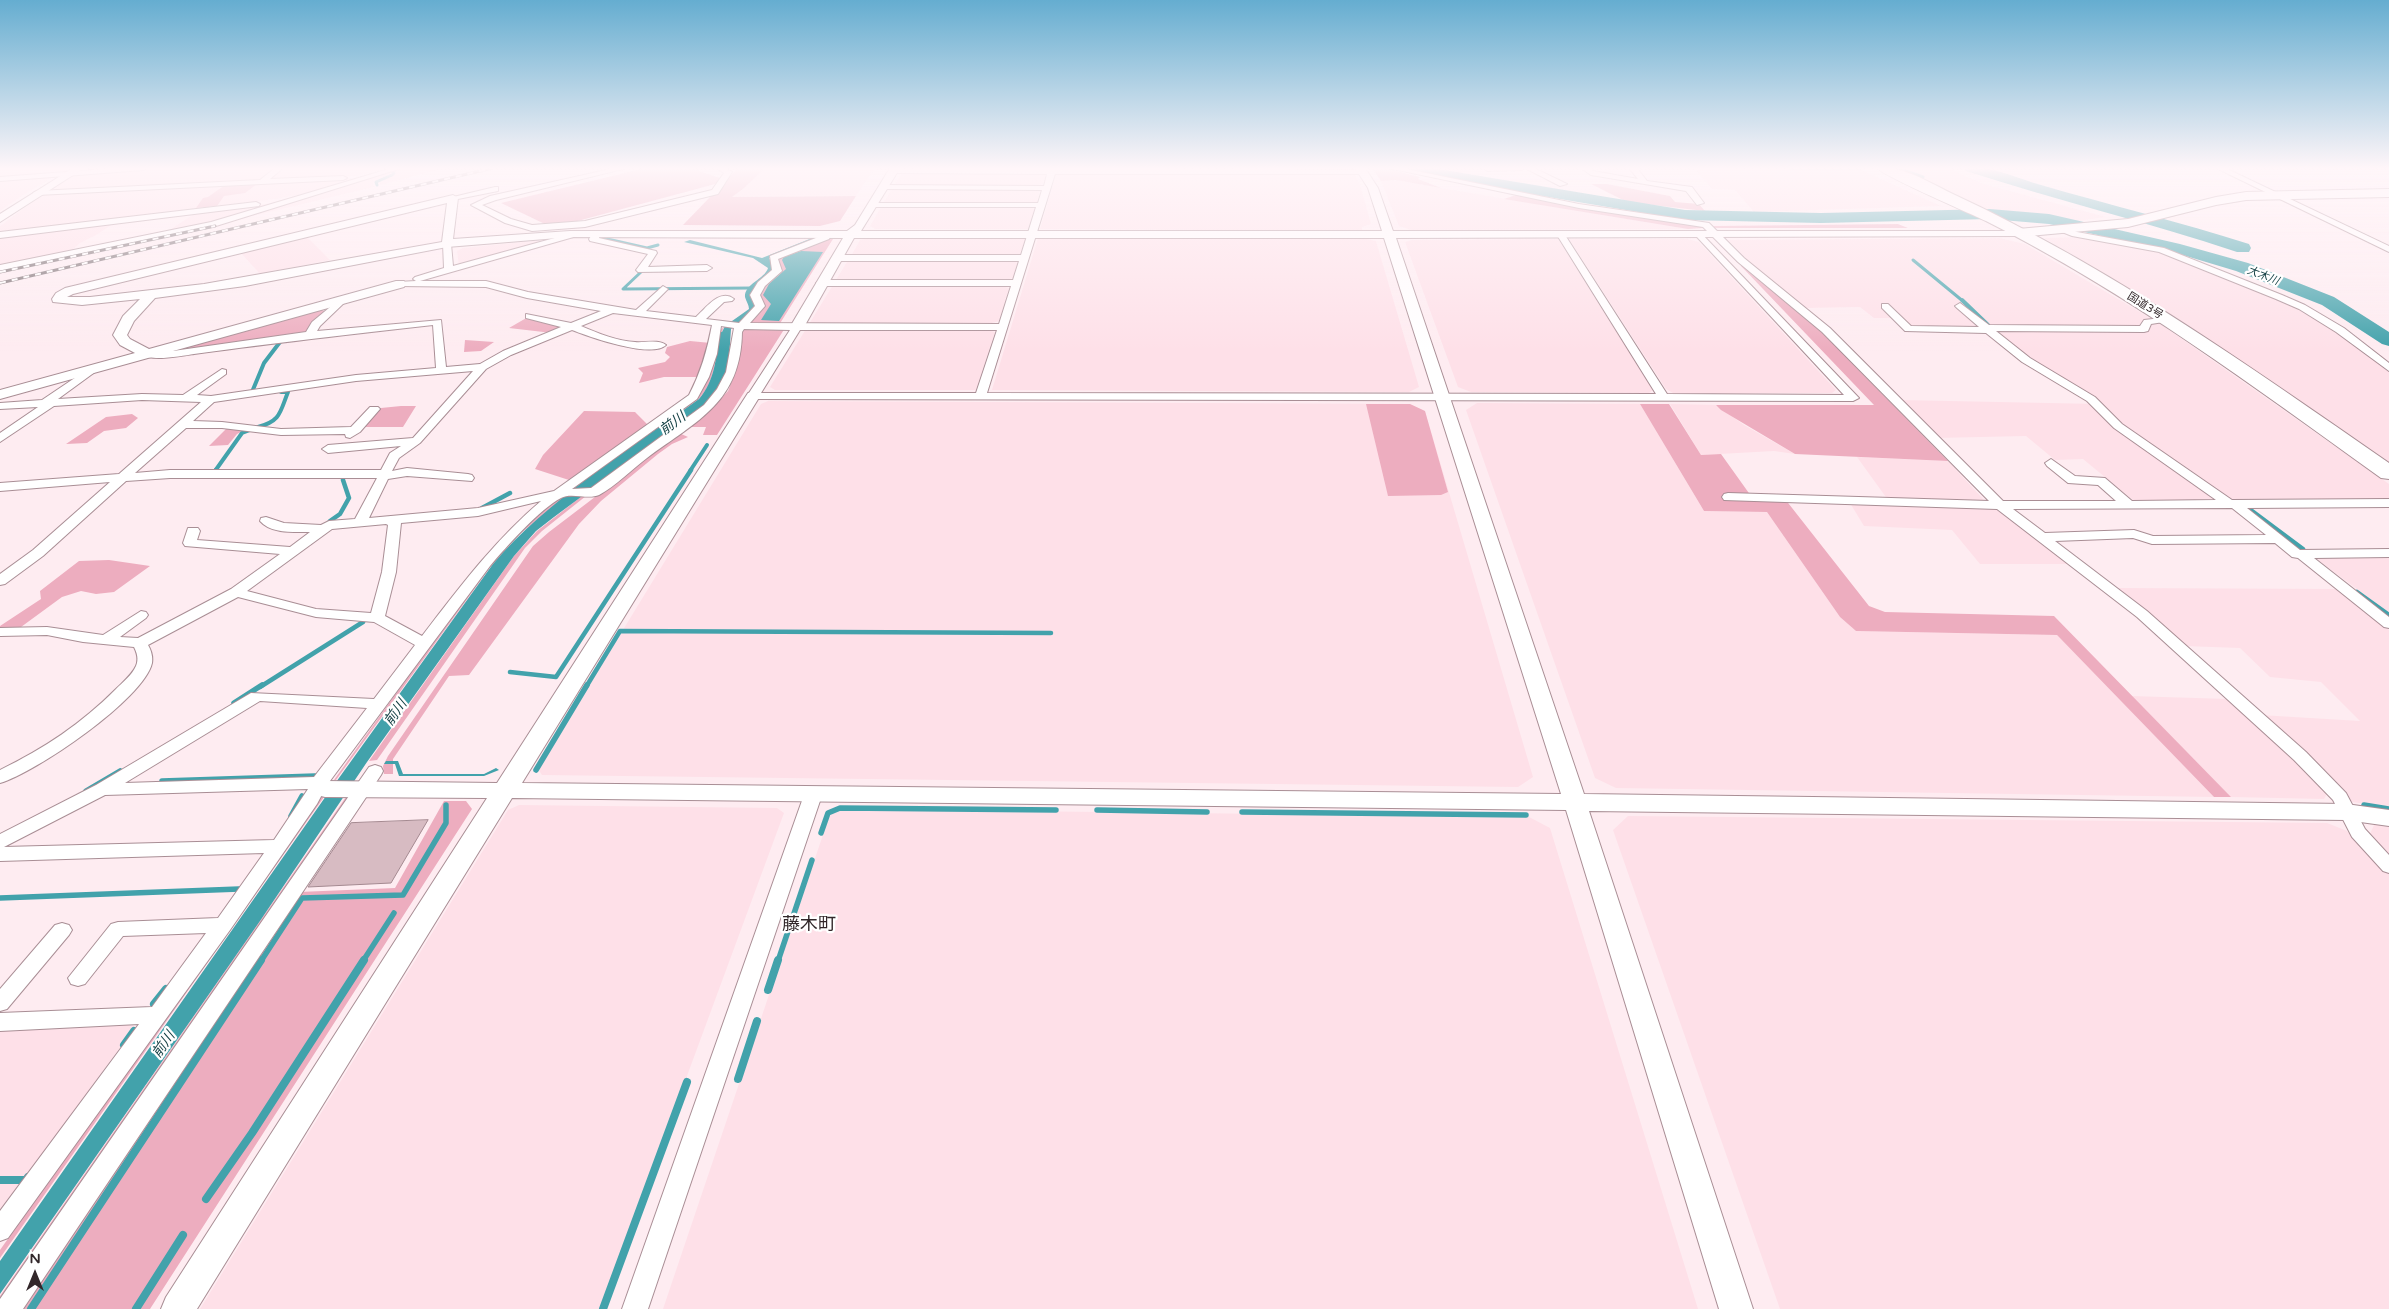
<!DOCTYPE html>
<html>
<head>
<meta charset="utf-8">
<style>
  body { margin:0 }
  #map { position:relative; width:2389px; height:1309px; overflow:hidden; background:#feecf1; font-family:"Varela Round",sans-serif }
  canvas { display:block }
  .north { position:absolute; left:10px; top:1249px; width:50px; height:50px; -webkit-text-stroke:4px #fff; paint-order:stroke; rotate:0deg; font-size:14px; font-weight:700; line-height:20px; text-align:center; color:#32272a }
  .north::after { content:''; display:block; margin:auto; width:18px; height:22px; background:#32272a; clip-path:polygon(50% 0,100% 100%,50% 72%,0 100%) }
</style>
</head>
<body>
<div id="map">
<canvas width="2389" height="1309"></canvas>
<div class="north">N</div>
</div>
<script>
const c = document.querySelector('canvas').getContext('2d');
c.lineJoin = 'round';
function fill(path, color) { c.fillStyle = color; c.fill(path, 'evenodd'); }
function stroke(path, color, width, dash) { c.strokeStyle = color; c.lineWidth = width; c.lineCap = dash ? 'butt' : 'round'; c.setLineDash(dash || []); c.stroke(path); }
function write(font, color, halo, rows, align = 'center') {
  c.font = font + ' "Varela Round","Noto Sans JP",sans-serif'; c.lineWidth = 4.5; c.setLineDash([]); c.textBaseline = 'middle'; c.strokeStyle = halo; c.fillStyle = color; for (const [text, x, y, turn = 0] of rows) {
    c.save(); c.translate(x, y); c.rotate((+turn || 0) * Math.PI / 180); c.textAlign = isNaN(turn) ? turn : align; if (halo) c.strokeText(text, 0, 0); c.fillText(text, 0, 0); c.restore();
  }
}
const built = new Path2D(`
  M0,168H71L60,174L0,178Z
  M153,168H277L259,182L46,191L74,174Z
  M282,168H382L385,170L356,176L266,182Z
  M404,168H444L381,185L379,182L394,175L396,173L394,170Z
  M762,168H875L856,196L732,197L743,189Z
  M1058,168H1350L1352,170L1058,169Z
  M1694,168L1859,169L1941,206L1754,212L1735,190L1712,189Z
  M1899,168H1947L1984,184L2106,217L2071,222L2031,213L1985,209L1921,179L1925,177Z
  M389,172L392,173L373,182L374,187L219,224Z
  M902,172H1040L1046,174L1043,184L1036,186H894Z
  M1062,173H1354L1360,184L1371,224L1362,227V231L1040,229L1056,174Z
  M55,176L22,196L0,211V180Z
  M354,178L305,194L275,199L0,232V226L44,193Z
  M1396,180L1441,188L1688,229L1411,230L1399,226L1381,181Z
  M892,189L1035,190L1040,191L1037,202L1030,204L883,203Z
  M275,203L224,219L165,233L197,212Z
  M881,207H1029L1035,209L1028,229H875L870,226Z
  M117,221L98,234L80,243L67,255L0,266V238Z
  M307,237L330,260L260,274L241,253Z
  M2081,237L2161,252L2297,307L2336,330L2389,372V463L2307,406L2144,298L2044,238Z
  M869,238H1026L1020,254L1013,256H851L860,240Z
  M1038,238L1367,239L1376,241L1419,387L1409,392L992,390Z
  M1999,238L2025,244L2162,325L2389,484V500L2134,501L2083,459L2055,460L2026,436L1936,438L1899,400L2098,404L2033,361L1994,331L1915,328L1905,324L1904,318H1874L1860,307L1804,308L1754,267L1728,240Z
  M552,239L459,266L457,251L463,248Z
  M1558,239L1653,390L1649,393L1471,392L1458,387L1405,242L1412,240Z
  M1569,239H1687L1699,242L1836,390L1832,393H1673L1666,389Z
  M848,260H1011L1018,263L1013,278L1003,281L836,280Z
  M833,285L1002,286L1009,288L999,321L989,324H809Z
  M806,329L988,330L995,332L976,390H775L770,387Z
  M768,401L1410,404L1425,411L1533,777L1518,787L542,775L538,769L761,404Z
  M1477,403L1640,404L1704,511L1767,512L1840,617L1856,631L2057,635L2214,797L1616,788L1595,778L1466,410Z
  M1670,404L1716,405L1744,425L1795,454L1774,451L1701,455Z
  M1857,457L1948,461L1984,500L2072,564H1980L1952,530L1864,526L1850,503L1888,500Z
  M2389,556V613L2314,557Z
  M2118,588L2340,589L2389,630V807L2352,802L2306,754L2260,715L2360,721L2321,682L2270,677L2240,648L2184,646Z
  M2131,696L2228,699L2289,754L2328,792L2324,799L2231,797Z
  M519,805L777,808L784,813L601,1309H200L508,810Z
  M841,809L1529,817L1550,828L1698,1309H663L830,814Z
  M1628,816L2327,823L2347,831L2389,874V1309H1780L1613,830Z
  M2375,823L2389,825V857L2369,836Z
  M133,1023L134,1028L0,1213V1028Z`);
const green = new Path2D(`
  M645,168H690L723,179L719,183L559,226H549L501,203Z
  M738,168H765L743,189L732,197L856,196L840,221L820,226L683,225Z
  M1372,168H1385L1420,177L1418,179L1441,188L1396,180L1381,181Z
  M257,184L245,193L224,196L217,206L196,208L203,198L208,197L225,185Z
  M1591,184H1607L1670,196L1675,202L1699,204L1705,211L1627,202Z
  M1516,195L1697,225L1703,228L1688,229L1504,199Z
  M1898,224L1908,228H1714V226Z
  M828,238L833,239L779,325H747L748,320L760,312L764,306L758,295L761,289L780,270V266L775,260Z
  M1741,266H1744L1815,326L1948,461L1795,454L1721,410L1716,405H1874Z
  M321,310L325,311L305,333L179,351V349Z
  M528,317L567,327L552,333L509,328Z
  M724,327L722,332L718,333C717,356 715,381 699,399L575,490L571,489L696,399L709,375L715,355L717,332Z
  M745,328H785L717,435H703L706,427H686L712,408L728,391L737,368L741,333Z
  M465,340L494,342L481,351L464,352Z
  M690,341L711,343L701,377H664L639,383L643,373L638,368L665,362L670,357L665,353L667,347Z
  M1366,404H1410L1425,411L1448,492L1441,495L1388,496Z
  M1640,404H1669L1701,455L1721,454L1751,496L1785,499L1869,606L1885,612L2054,616L2231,797H2214L2057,635L1856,631L1840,617L1767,512L1704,511Z
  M401,406H416L403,427H364L381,408Z
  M584,411L635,412L649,426L572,481L535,469L543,455Z
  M132,414L138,418L126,428L104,431L87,443L66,444L106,417Z
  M228,427L247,429L237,434L228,445L209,446Z
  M679,433L688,437L672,444L658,454L601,501L579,524L469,675L449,676L393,759V774H384L383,766L388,756L533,546L549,532Z
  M566,496L520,534L492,565L336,780H334L491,561L522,528L561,497Z
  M582,496H586L542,531L525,548L377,760L369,761L514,556L537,531Z
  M109,560L150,566L114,592L96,594L81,591L62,597L21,627L0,629V626L41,599L40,591L79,561Z
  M321,797H324L0,1258V1250Z
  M346,797H350L0,1308V1296Z
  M444,801H466L472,809L150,1309H17L299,892L395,888Z`);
const water = new Path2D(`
  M812,238L815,239L769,258L775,269L758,285L757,306L731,329L729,359L722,386L705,405L554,517L536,531L514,556L367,762L260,921L0,1294V1261L326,796L493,564C546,501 631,448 699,399C715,380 717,357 718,332H722L725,326L749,309C749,305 746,301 745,297C744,284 765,279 768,268L753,258L684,242L690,240L762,258Z
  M801,251L823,252L779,321L761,320L771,304L763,295L769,284L786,269L782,260L784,257Z
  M386,761H398L403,774H484L496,768L499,770L484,776H399L395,764H384Z`);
const streamFar4 = new Path2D(`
  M385,168L387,169
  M1790,168H1874
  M1897,168L1923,177
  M377,185L376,182L392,175L394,173L392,171
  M603,238L647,248L658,245
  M1913,260L1964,302
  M641,272L623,289L752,288`);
const streamFar3 = new Path2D(`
  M1962,300L1988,325
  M252,392L264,363L280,342
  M258,427C281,421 280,412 288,392H281
  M215,471L242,433L250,430
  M690,471L707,445`);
const streamFar2 = new Path2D(`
  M214,472L216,470
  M482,508L510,493
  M2248,508L2303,549
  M330,521L340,514L349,498L343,480
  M2357,592L2389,615
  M510,672L556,677L691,470
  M260,687L363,622
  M586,687L620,631L1051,633`);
const streamFar1 = new Path2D(`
  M234,703L262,685
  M536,770L587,685
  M162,781L315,776
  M86,791L120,771
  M2364,805L2389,809
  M1097,810L1207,812
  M1242,812L1526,815
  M291,816L302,796
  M821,833L828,813L840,808L1056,810
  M0,898L239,889
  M261,961L302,898L403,895L446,823V805
  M363,961L394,913
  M778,961L812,860`);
const stream = new Path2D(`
  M768,990L778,960
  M154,1004L166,989
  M124,1045L134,1031
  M738,1079L757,1021
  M0,1180H26L28,1177
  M206,1199L252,1133L364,960
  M31,1309L261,960
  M136,1309L183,1235
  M603,1309L687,1082`);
const river = new Path2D(`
  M1406,168H1432L1685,210L1821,213L1990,209L2049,214L2180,244L2248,263L2334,297L2389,332V346L2382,344L2322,305L2236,271L2176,253L2049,224L1990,219L1821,223L1685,220L1465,183L1408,171Z
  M1964,168C1990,165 2016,178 2041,185C2110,205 2180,222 2249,244L2251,248L2249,252H2237C2147,222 2056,200 1966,171Z`);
const building = new Path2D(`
  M428,820L391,883L308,887L351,823Z`);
const street = new Path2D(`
  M119,168H147L143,170L0,181V177Z
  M275,168H283L270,179L343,176L347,178L343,180L37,195L33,193L37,191L260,180Z
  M392,168H402L216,226L0,271V265L211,222Z
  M615,168H627L496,200L482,205L511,219L532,225L585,221L712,190L724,173L716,168H724L732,172L718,194L585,227L532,231L505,223L471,205L490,196Z
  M1050,168L1363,170L1367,172L1363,174H1055L987,393L1656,394L1557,235L1561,232L1565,235L1667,394L1844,395L1697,237L1696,235L1700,232L1859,398L1853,401L753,399L747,396L790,330L744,329L742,332C741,402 698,420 647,458C632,469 616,486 599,495C588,500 571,492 561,498C540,509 506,547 490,566L327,785L317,804L230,930L8,1238L0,1241V1211L139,1024L0,1031V1013L152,1007L206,933L123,936L85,984L78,986L71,984L68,978L111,924L118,922L218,918L264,853L0,861V834L96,785L251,693L374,699L415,645L374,622L316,617L238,597L148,645C151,650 153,657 152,663C144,699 35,773 0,783V770C45,748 81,724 116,689C123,682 132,675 136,666C139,659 137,653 134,647L83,642L47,635L0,636V628L47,627L103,635L141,611L146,612L148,615L146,618L120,637L138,638L231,589L280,554L185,546L183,543L188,528H198L200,531L197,540L290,547L310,532C295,532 271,534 260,521L261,518L266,517L284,523L321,525L329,521L355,519L377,478H170L126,481L43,556L5,584L0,585V574L33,550L110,482L0,491V483L119,474L201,402L142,400L54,406L0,442V433L38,407L0,409V403L42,400L91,367L96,370L95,372L58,399L142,394L183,395L222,369L226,370V374L197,395L211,396L356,375L436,368L433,325C353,334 274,343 194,354C182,356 150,362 142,354L147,351H173L306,332L312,322L341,298L346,301L344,303L320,326L317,331L441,320L446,367L480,364L503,351L561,327L526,318V314L571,323L601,311L527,298L486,287L397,286V282L416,281L413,279L415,277L444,268L443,244L447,241L451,244L453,266L580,231L584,234L420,281H486L528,292L636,310L663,286L668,289L646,311L696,317C706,308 720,288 734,299L732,301L724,302L706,319L739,323L755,306L750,295L758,282L772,270L770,256L826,234L830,237L829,239L778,259L782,271L765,286L760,295L765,306L750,323L999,324L1011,286H821L816,283L821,280H1013L1019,261H836L832,258L836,255H1021L1036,207H872L868,205L872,203H1038L1042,190L883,189L879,187L883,185L1044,186L1047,174L893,173L889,171L893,169ZM613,313L712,325C707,351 701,372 689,395L554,491L478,508L369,518L388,479L407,476L472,481L474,478L472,475L468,474L407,468L392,471L399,458L420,443L486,369L511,355L572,330C590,337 651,359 666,345C659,339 644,343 635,342C616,341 598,333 581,326ZM721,326L734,328L726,372L717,389L704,405L591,488L572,489L697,399L709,377L717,354ZM800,330H997L976,393H761ZM473,371L413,438L328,445L322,449L328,453L401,446L390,453L381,470H170L135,473L186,428H222L281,435L345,434L346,437L350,438L360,432L380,409L378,407H370L351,427L281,429L222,422L193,421L214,402L356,381ZM541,501C494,541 459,588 422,636L385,616L396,572L401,523L478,516ZM386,524L388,525L382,572L371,613L316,609L247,591L332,529ZM260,701L367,708L314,777L125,783ZM308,789L274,840L4,847L105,795Z
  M1388,168H1401L1579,204L1709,223L1744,258L1830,328L2003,501H2116L2098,485L2068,483L2047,466L2045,463L2051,459L2075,476L2105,478L2132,501L2216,500L2114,428L2087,401L2022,362L1986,333L1905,331L1882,308V304H1888L1911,326L1979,327L1957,308L1955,306L1960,303L1989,325L2140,326L2144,320L2170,317V321L2151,324L2148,331L2144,332L1996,331L2030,358L2095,397L2122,424L2232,500L2389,499V507L2247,508L2300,550L2389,549V557L2314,558L2389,617V628L2384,627L2298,558L2292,557L2275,543L2152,544L2133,538L2055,541L2147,611L2306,752L2346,793L2365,829L2389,855V873L2383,871L2352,837L2333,800L2294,760L2137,617L1997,509L1724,500L1722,497L1724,494L1728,493L1989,501L1822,332L1738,262L1703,227L1579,208ZM2232,508L2266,535L2153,536L2134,530L2045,533L2013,509Z
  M1484,168H1525L1521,170L1487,171Z
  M1525,168H1534L1567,184L1560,186Z
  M1581,168H1589L1593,171L1638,179L1629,168H1637L1647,181L1692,187L1704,203L1697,205L1686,191L1591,175Z
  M2216,168H2225L2389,246V252Z
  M495,187H498V191L453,200L449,198Z
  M256,202L260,204L259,206L0,238V232Z
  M2065,227L2077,232L2164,248L2282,295L2305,305L2344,328L2389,363V371L2336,332L2299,309L2276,299L2159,252L2072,236L2062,232V228Z
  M594,232H600L599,238L656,251L657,253L648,267L707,265L712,268L707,271L638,272L636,270L648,254L590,241L589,239Z
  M375,765L381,767L383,771L381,775L23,1309H0V1299L369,767Z
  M813,789L819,791L822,795L648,1309H622L804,795L807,791Z
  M62,923L69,925L72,930L69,935L7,1009L0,1011V989L55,925Z`);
const secondary = new Path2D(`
  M73,168H84L0,222V214Z
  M890,168H900L861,231H1382L1368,188L1355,168H1365L1378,188L1393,231H2022V235L2018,236L1396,238L1584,794L2346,804L2389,810V826L2346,820L1589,811L1753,1309H1719L1566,810L512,798L197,1309H161L166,1297L487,798L325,797L317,795L314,789L317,783L325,781L497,783L748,393L753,392L760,396L522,783L1561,794L1384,238H854L804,327L797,331L790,327L843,238L570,237L447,247L245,286L155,298L134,321L127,335L130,339L149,349L396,281H404L406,284L404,287L0,399V390L135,353L120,345L113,335L123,316L140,299L82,305L53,302L52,299L56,293L65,288L453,195L458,198L453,239L570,231H847L855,225ZM447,203L442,242L204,284L90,297H67L73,294Z`);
const primary = new Path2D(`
  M2389,189V197L2246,200L2216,205L2128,227L2018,237L2012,233L2018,229L2128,219L2216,197L2246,192Z`);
const highway = new Path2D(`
  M1877,168C1903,165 1932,184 1955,195C2110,267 2249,366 2389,463V479L2381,478C2253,386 2127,292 1986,221C1969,213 1883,176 1877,168Z`);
const rail = new Path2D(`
  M0,272L215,226
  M0,283L493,168`);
const farWaternames = [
  ["大木川",2263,276,21]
];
const farStreetnames = [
  ["国道3号",2145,306,32]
];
const waterNames = [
  ["前川",673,424,-37],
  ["前川",396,713,-55],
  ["前川",164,1045,-55]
];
const nearQuarternames = [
  ["藤木町",809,925]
];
fill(built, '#fee0e8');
fill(green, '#edadbf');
fill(water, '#42a2ab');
stroke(streamFar4, '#42a2ab', 3);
stroke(streamFar3, '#42a2ab', 4);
stroke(streamFar2, '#42a2ab', 4.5);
stroke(streamFar1, '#42a2ab', 5.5);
stroke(stream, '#42a2ab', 8);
fill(river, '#42a2ab');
fill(building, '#d7bbc2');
stroke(building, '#a48990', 1);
stroke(street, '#a98e95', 2);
stroke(secondary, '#a98e95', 2);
stroke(primary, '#a98e95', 2);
stroke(highway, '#a98e95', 2);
fill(street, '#fff');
fill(secondary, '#fff');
fill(primary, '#fff');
fill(highway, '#fff');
stroke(rail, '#786b6f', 3);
stroke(rail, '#fff', 2, [6]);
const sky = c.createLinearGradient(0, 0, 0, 351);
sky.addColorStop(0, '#65add0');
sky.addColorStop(0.48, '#fff6f9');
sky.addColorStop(1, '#fff6f900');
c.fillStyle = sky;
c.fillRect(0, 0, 2389, 351);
write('italic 11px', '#0f3c40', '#fff', farWaternames);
write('11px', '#32272a', '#fff', farStreetnames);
write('italic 14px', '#0f3c40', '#fff', waterNames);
write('18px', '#32272a', '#fff', nearQuarternames);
</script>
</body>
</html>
